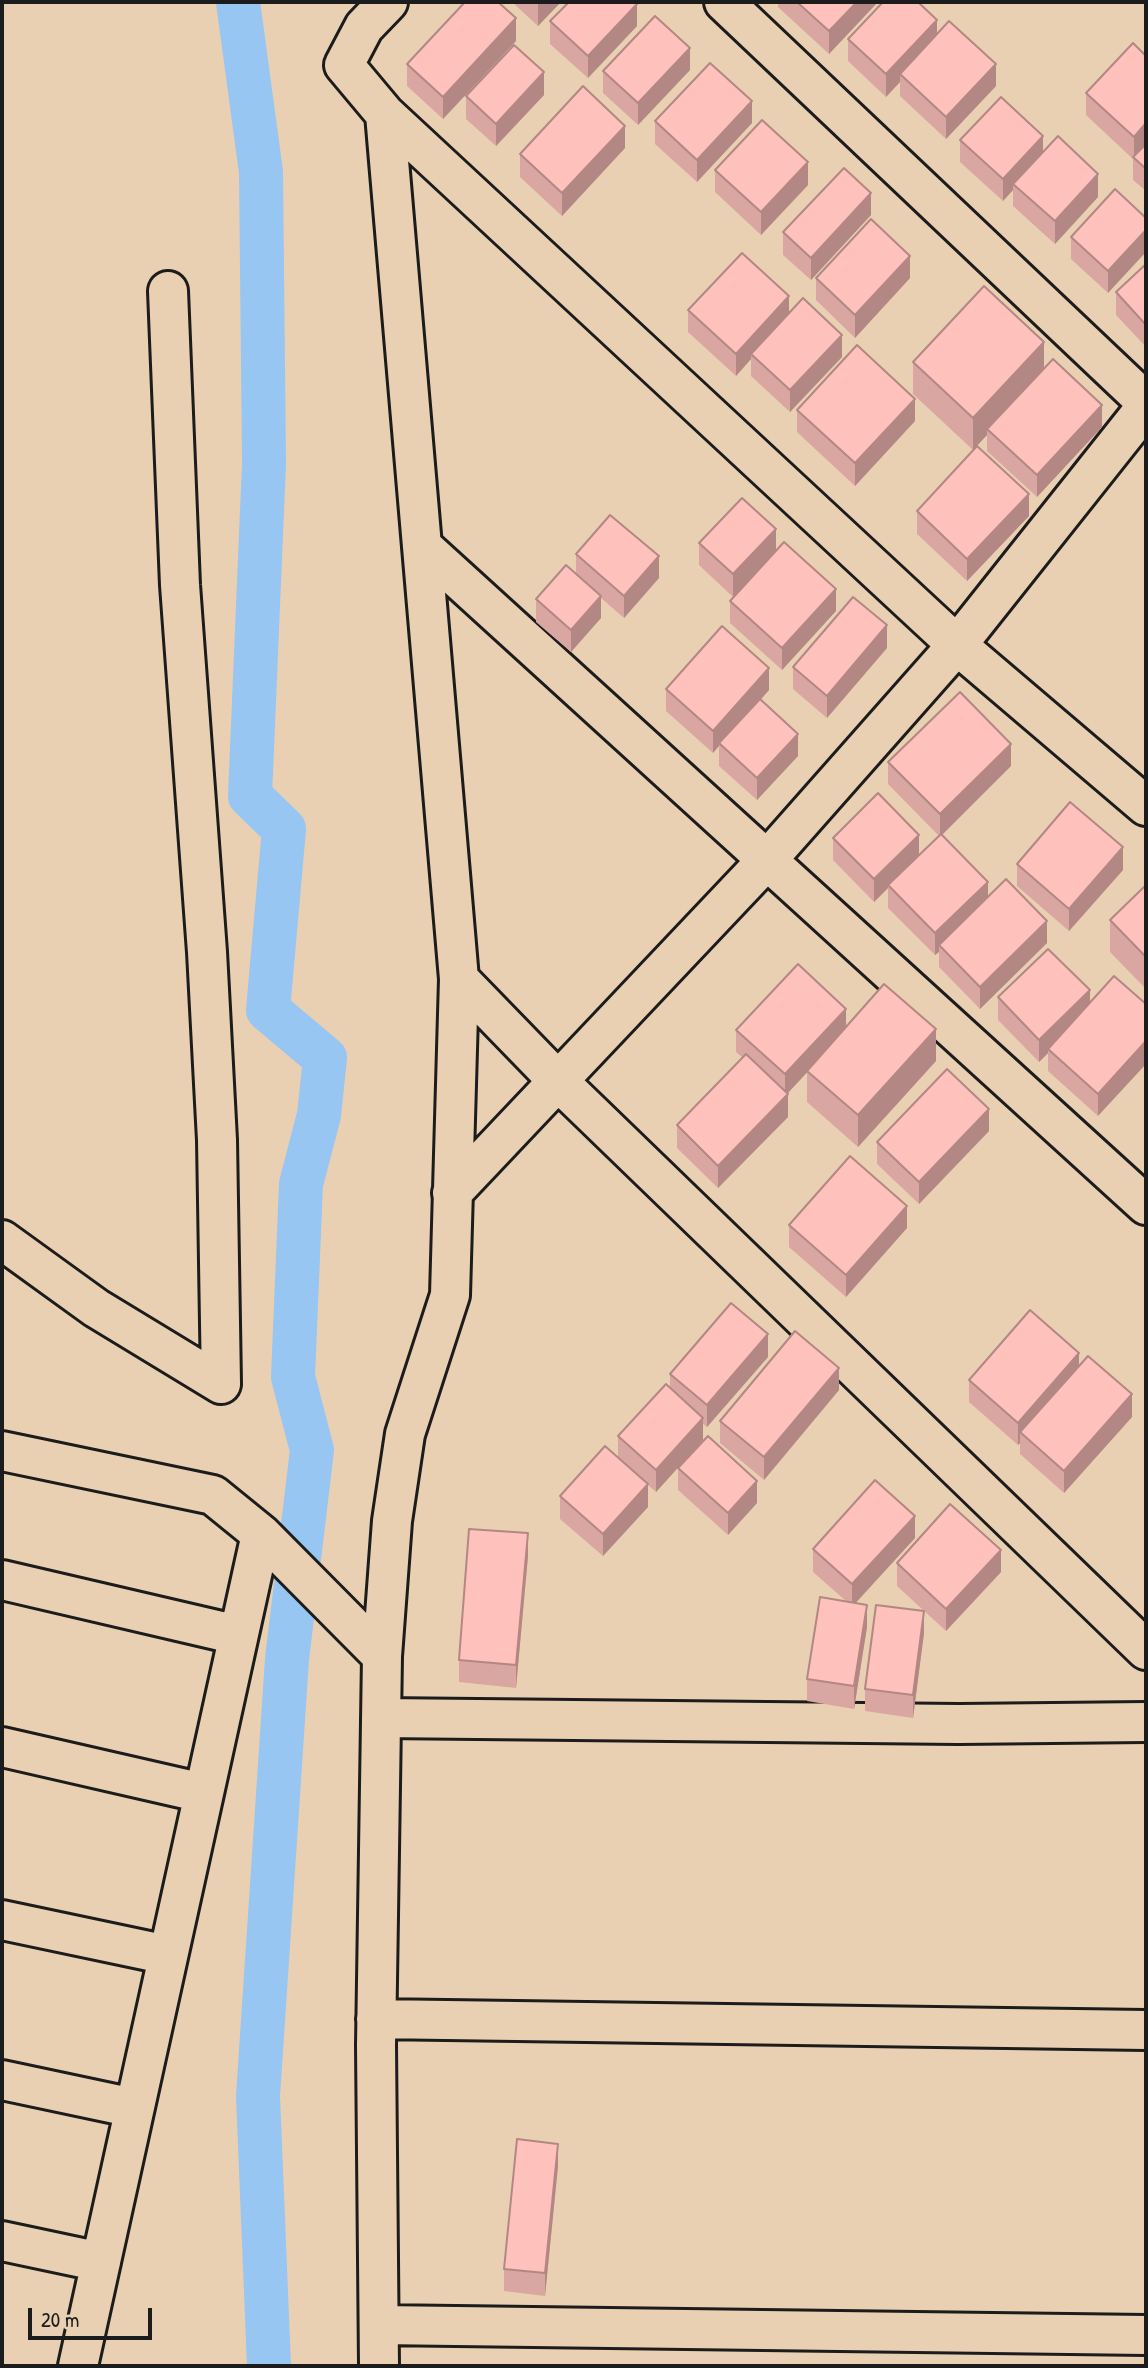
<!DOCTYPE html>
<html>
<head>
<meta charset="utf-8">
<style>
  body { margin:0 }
  #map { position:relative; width:1148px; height:2368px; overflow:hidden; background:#ead0b2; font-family:"Patrick Hand",sans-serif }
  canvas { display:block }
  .frame { position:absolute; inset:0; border:4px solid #1c1c1c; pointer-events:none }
  .scale { position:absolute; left:28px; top:2308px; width:124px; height:32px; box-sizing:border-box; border:4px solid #1c1c1c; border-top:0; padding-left:9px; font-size:21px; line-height:24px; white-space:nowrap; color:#1c1c1c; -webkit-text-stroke:5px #ead0b2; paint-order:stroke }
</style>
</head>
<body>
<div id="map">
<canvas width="1148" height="2368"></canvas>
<div class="frame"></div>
<div class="scale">20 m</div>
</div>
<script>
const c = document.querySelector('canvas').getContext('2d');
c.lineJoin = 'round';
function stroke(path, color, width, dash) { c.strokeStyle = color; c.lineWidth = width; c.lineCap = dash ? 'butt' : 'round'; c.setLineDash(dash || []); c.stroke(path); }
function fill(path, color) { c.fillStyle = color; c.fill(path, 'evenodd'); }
const canal = new Path2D(`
  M238,2L261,172L264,463L250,796L284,829L268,1010L325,1058L319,1115L301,1184L293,1377L312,1450L287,1659L258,2096L269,2366`);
const minor = new Path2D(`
  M724,2L1146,402
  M385,114L344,65L364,27L388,2
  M168,291L180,585L207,952L217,1140L221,1384
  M422,546L1146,1205
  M459,979L558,1081L1146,1650
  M452,1193L767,860L957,645L1146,407
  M2,1240L96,1308L221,1384
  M2,1451L213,1495L261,1534L382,1656L376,2045L379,2366
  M2,1580L238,1635
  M382,1656L392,1521L405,1434L450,1295L459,979L385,114L957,645L1146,806
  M381,1718L959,1724L1146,1722
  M2,1747L203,1793
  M2,1920L168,1955
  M376,2019L1146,2030
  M2,2080L134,2108
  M2,2241L101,2262
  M379,2325L1146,2335
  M78,2366L261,1534`);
const wall = new Path2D(`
  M512,2H561L538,26Z
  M778,2H878L829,54L778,7Z
  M550,21L637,26L588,78L550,44Z
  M937,34L996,86L946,139L900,96V82L886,97L848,61V39Z
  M516,41L443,119L407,86V64Z
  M1146,56V191L1133,180V159L1086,115V93Z
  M690,70L638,125L603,93V71Z
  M544,95L496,146L466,119V96Z
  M655,121L752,123L697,182L655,144Z
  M960,140L1043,153L1098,197L1055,244L1013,206V190L1003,201L960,162Z
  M625,148L562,216L520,177V154Z
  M715,170L808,185L761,235L715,192Z
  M871,215L811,280L783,255V232Z
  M1146,218L1108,293L1071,259V237Z
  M1146,264V347L1116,315V292Z
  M816,278H910L855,338L816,300Z
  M688,310L789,313L842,357L790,412L751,376V359L736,376L688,332Z
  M913,362L1044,368L1102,427L1037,497L987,451V435L973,450L913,394Z
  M797,410L915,421L855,486L797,432Z
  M917,511L1029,516L967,581L917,534Z
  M699,543L776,551L836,611L782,670L730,623V601L733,597L699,565Z
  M576,554L659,578L624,618L601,598V618L571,652L536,622V599L576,574Z
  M887,648L827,718L793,689V667Z
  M666,689L769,690L760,700L798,756L757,800L719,766V746L713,753L666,711Z
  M888,762L1011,766L941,835L988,896L1047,943L980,1009L939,967V952L935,955L888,908V888L874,902L833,860V838L919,855L939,836L888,784Z
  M1017,864L1123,870L1069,931L1017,886Z
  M1146,885V989L1110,952V920Z
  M1114,976L1098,1116L1048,1071V1053L1039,1062L998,1020V997L1090,1003Z
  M846,1027L936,1061L858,1147L807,1102V1072L787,1094L788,1117L718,1188L677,1148V1125L743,1058L736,1052V1030Z
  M989,1131L919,1204L877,1164V1142Z
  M789,1225L907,1228L846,1297L789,1247Z
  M768,1357L707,1427L703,1424V1440L656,1492L648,1485V1507L603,1556L560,1519V1496L618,1458V1436L670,1389V1374Z
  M1079,1365L1132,1417L1064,1493L1020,1454V1443L1018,1445L969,1402V1380Z
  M839,1390L764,1480L720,1443V1421Z
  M678,1468L757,1503L728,1535L678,1490Z
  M915,1538L855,1603L867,1627L854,1709L807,1701V1679L846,1601L813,1572V1549Z
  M528,1556L516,1688L459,1682V1660Z
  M897,1563L1001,1572L946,1631L897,1586Z
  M924,1633L913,1718L865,1711V1689Z
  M558,2166L545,2296L504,2291V2269Z`);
const shadedWall = new Path2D(`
  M541,2H561L538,26V4Z
  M857,2H878L829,54V31Z
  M637,4V26L588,78V56Z
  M516,18V41L443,119V97Z
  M937,20V42L900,74V82L886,97V74Z
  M690,48V70L638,125V103Z
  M996,64V86L946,139V117Z
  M544,72V95L496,146V124Z
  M752,101V123L697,182V160Z
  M1146,123V146L1134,159V137Z
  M625,126V148L562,216V193Z
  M1043,136V159L1013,184V190L1003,201V179Z
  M808,162V185L761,235V212Z
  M1098,174V197L1055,244V221Z
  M871,193V215L811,280V258Z
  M1146,230V252L1108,293V271Z
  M910,256V278L855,338V315Z
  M789,296V318L751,354V359L736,376V354Z
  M842,335V357L790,412V390Z
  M1044,342V374L987,429V435L973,450V418Z
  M915,399V421L855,486V463Z
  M1102,405V427L1037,497V475Z
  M1029,494V516L967,581V559Z
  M776,529V551L733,597V574Z
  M659,556V578L624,618V596Z
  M836,589V611L782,670V648Z
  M601,596V618L571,652V630Z
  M887,625V648L827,718V696Z
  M769,668V690L721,745L719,743V746L713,753V731Z
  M798,734V756L757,800V778Z
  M1011,744V766L940,837V814Z
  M919,835V857L888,885V888L874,902V879Z
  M1123,847V870L1069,931V909Z
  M988,882V904L939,945V952L935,955V933Z
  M1047,921V943L980,1009V987Z
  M1090,990V1013L1048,1049V1053L1039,1062V1040Z
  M846,1009V1031L785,1096V1074Z
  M936,1029V1061L858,1147V1115Z
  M1146,1041V1064L1098,1116V1094Z
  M788,1094V1117L718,1188V1166Z
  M989,1109V1131L919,1204V1182Z
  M907,1206V1228L846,1297V1275Z
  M768,1334V1357L707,1427V1405Z
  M1079,1353V1376L1020,1432V1443L1018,1445V1423Z
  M839,1368V1390L764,1480V1457Z
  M1132,1394V1417L1064,1493V1471Z
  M703,1418V1440L656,1492V1470Z
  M757,1481V1503L728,1535V1513Z
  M648,1484V1507L603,1556V1534Z
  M915,1516V1538L852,1607V1584Z
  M528,1533V1556L516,1688V1665Z
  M1001,1550V1572L946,1631V1609Z
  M867,1605V1627L854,1709V1686Z
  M924,1611V1633L913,1718V1695Z
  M558,2144V2166L545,2296V2273Z`);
const building = new Path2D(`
  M465,2H498L516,18L443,97L407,64Z
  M569,2H634L637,4L588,56L550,21Z
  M797,2H857L829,31Z
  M883,2H918L937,20L886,74L848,39Z
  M655,16L690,48L638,103L603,71Z
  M949,21L996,64L946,117L900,74Z
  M1133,43L1146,56V123L1134,137L1086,93Z
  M514,45L544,72L496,124L466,96Z
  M710,63L752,101L697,160L655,121Z
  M583,86L625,126L562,193L520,154Z
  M1001,97L1043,136L1003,179L960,140Z
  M762,120L808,162L761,212L715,170Z
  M1058,136L1098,174L1055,221L1013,184Z
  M1146,144V169L1133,157Z
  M844,168L871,193L811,258L783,232Z
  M1115,189L1146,218V230L1108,271L1071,237Z
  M871,219L910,256L855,315L816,278Z
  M742,253L789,296L736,354L688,310Z
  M1146,264V325L1116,292Z
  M984,286L1044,342L973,418L913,362Z
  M803,298L842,335L790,390L751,354Z
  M857,345L915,399L855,463L797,410Z
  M1053,359L1102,405L1037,475L987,429Z
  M977,446L1029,494L967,559L917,511Z
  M742,498L776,529L733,574L699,543Z
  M610,515L659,556L624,596L576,554Z
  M784,542L836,589L782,648L730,601Z
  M566,565L601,596L571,630L536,599Z
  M853,597L887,625L827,696L793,667Z
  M722,626L769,668L713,731L666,689Z
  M960,692L1011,744L940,814L888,762Z
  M760,699L798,734L757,778L719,743Z
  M878,793L919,835L874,879L833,838Z
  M1070,802L1123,847L1069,909L1017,864Z
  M941,834L988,882L935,933L888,885Z
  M1006,879L1047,921L980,987L939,945Z
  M1146,885V957L1110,920Z
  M1048,949L1090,990L1039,1040L998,997Z
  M798,964L846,1009L785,1074L736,1030Z
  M1114,976L1146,1004V1041L1098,1094L1048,1049Z
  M884,984L936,1029L858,1115L807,1071Z
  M746,1054L788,1094L718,1166L677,1125Z
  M947,1069L989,1109L919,1182L877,1142Z
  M850,1156L907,1206L846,1275L789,1225Z
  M731,1303L768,1334L707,1405L670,1374Z
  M1030,1310L1079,1353L1018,1423L969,1380Z
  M795,1331L839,1368L764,1457L720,1421Z
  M1088,1356L1132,1394L1064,1471L1020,1432Z
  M666,1384L703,1418L656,1470L618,1436Z
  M708,1436L757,1481L728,1513L678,1468Z
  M605,1446L648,1484L603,1534L560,1496Z
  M875,1480L915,1516L852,1584L813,1549Z
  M950,1504L1001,1550L946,1609L897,1563Z
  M469,1529L528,1533L516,1665L459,1660Z
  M820,1597L867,1605L854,1686L807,1679Z
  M876,1605L924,1611L913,1695L865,1689Z
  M517,2139L558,2144L545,2273L504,2269Z`);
stroke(canal, '#97c6f2', 44);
stroke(minor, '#1c1c1c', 44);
stroke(minor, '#ead0b2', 38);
fill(wall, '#daa6a2');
fill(shadedWall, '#b28784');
fill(building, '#fec1bc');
stroke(building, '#b28784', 2);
</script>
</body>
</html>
